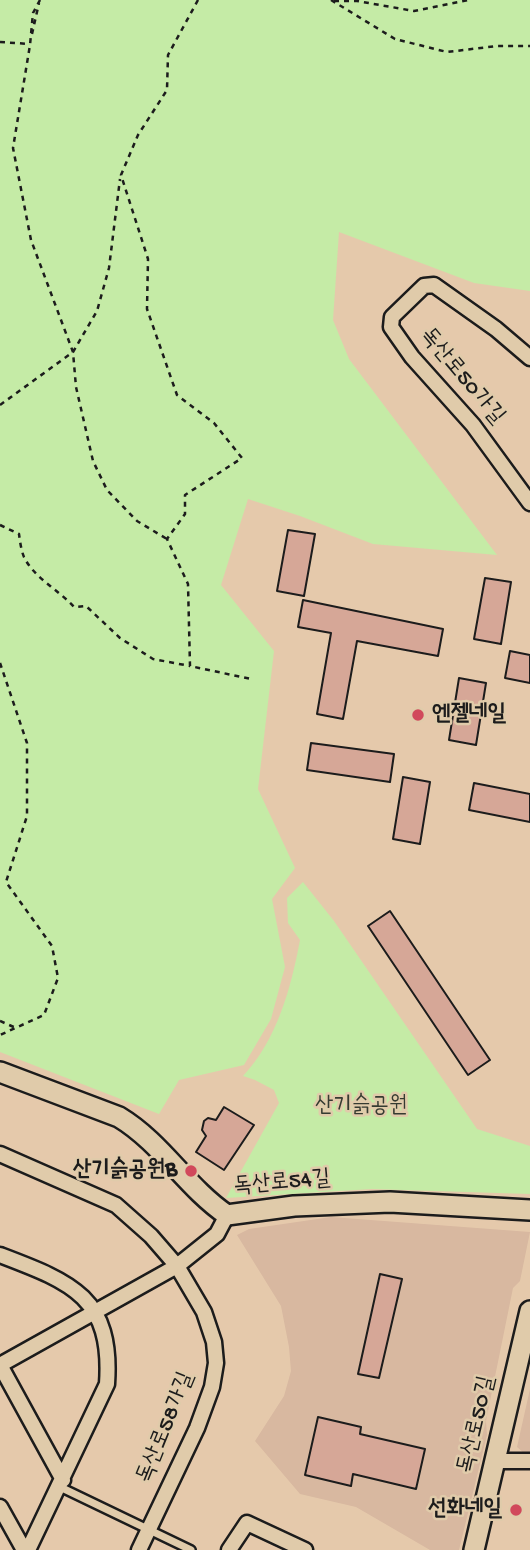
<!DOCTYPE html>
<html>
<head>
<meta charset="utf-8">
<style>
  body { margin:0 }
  canvas { display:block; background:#e5c9ab }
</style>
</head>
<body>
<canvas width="530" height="1550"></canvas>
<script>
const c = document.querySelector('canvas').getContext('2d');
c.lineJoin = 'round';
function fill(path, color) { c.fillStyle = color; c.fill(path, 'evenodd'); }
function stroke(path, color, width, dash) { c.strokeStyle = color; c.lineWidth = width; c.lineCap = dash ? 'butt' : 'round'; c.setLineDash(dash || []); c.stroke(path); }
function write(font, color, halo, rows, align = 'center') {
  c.font = font + ' "Gochi Hand","Poor Story",sans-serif'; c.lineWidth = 5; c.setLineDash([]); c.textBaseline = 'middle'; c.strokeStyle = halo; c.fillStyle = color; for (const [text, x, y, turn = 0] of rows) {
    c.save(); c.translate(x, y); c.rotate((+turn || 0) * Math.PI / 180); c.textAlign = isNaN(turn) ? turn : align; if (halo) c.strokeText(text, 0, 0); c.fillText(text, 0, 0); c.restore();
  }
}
const built = new Path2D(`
  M331,1217L530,1232L520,1281L513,1288L486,1421L487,1435L459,1550H430L356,1507L300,1494L255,1441L284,1396L291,1371L289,1347L281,1306L237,1235L249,1229Z
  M530,1389V1454H525L517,1447Z`);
const green = new Path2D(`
  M0,0H530V291L474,283L339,232L333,320L349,359L497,555L373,544L300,516L248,499L221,585L274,651L258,789L295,868L272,899L285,967L271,1019L244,1065L179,1080L159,1114L0,1052Z
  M303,882L334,921L477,1129L530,1146V1194L372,1189L226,1198L279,1103L274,1090L255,1080L243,1076C277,1040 291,988 300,940L288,923L287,898Z`);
const building = new Path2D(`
  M288,530L315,534L304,596L277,591Z
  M485,578L511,582L501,644L474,639Z
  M303,600L443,629L438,656L357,641L343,719L317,714L331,633L298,627Z
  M510,651L530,655V683L505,678Z
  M459,678L486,683L476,745L449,740Z
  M311,743L394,754L390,782L307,770Z
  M403,777L430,782L420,844L393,839Z
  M474,783L530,794V822L469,810Z
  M390,911L490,1060L468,1075L368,926Z
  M224,1107L254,1125L224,1170L196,1152L206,1136L202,1130L204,1121L208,1118L216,1120Z
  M380,1274L402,1279L379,1378L358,1374Z
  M318,1417L361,1427L360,1434L425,1449L416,1489L353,1474L351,1486L305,1475Z`);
const path = new Path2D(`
  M40,0L33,13L30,45L13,148L31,240L73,352L76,387L93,461L107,490L137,521L167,539
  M198,0L168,55L167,90L138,135L121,175L148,259L147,309L177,395L214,423L242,458L185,495V514L167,539L188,584L190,666L251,679
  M331,0L395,39L447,52L497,46H530
  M334,1H357L414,11L469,0
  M32,34L39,3
  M0,42L30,44
  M0,405L73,352L97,311L109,268L120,179
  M0,525L19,534C20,541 21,550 24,557C34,578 59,590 74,607L86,606L120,638L153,659L190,666
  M0,663L27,743V816L6,882L52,946L58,978L44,1015L0,1035
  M0,1021L16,1028`);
const lane = new Path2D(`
  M60,1487L191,1550`);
const street = new Path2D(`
  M530,358L496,329L434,285L424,286L392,317L391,327L412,357L473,425L530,503
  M0,1154L116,1205L151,1236L177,1266L204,1312L214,1342L216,1363L212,1387L197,1428L139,1550
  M0,1255C71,1282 113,1297 107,1384L28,1550
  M0,1365L177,1266L217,1234L227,1215
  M0,1365L63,1480
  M495,1461H530
  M0,1507L24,1550
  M229,1550L247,1523L305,1550`);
const secondary = new Path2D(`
  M0,1072L119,1117C162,1143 186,1187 227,1215L294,1206L390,1202L530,1210
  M474,1550L530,1311`);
const markers = [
  [418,715,7,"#d1495b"],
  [191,1171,7,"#d1495b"],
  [516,1510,7,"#d1495b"]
];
const streetNames = [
  ["독산로50가길",461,377,50],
  ["독산로54길",282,1184,-5],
  ["독산로50길",478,1425,-77],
  ["독산로58가길",167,1428,-68]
];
const poiNames = [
  ["엔젤네일",432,715,"left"],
  ["산기슭공원B",177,1171],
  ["선화네일",502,1510]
];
const parkNames = [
  ["산기슭공원",361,1107]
];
fill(built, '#d8b8a0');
fill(green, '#c5eba6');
fill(building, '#d6a797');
stroke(building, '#1c1c1c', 2);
stroke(lane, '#1c1c1c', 12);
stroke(street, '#1c1c1c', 19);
stroke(secondary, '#1c1c1c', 24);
stroke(path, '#1c1c1c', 2.5, [5, 5]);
stroke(lane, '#e0cbaa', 7);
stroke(street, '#e0cbaa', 14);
stroke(secondary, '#e0cbaa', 19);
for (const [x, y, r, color] of markers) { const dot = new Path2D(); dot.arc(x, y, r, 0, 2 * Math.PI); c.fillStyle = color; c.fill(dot); stroke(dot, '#e0cbaa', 2.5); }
write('23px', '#1c1c1c', '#e0cbaa', streetNames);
write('bold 23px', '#1c1c1c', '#e0cbaa', poiNames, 'right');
write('23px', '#353b31', '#e0cbaa', parkNames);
</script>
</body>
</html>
